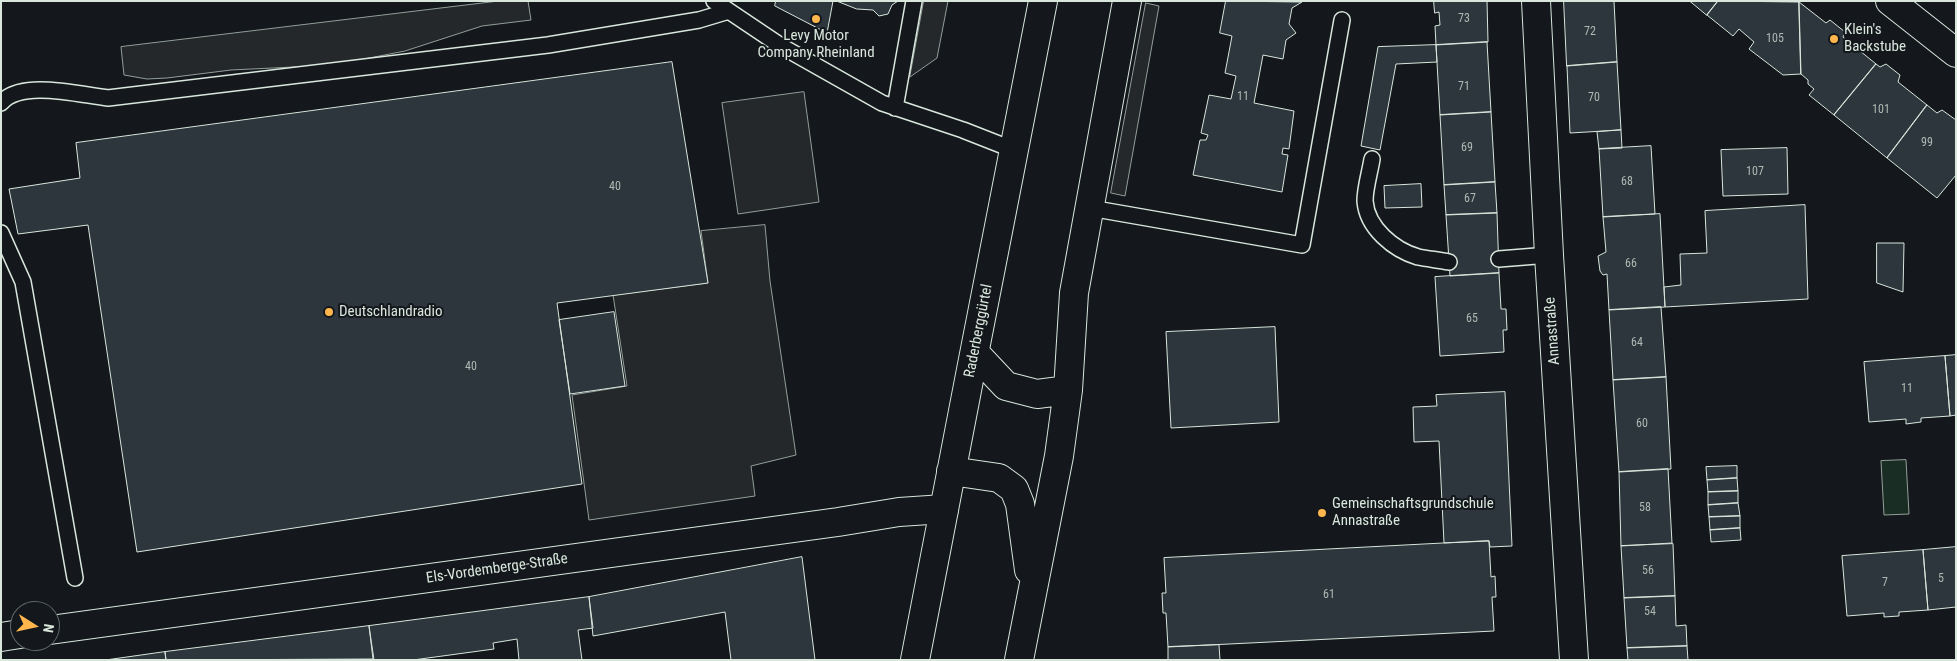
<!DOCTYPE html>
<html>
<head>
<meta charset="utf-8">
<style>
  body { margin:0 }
  #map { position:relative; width:1957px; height:661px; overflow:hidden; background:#14181c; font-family:"Roboto Condensed",sans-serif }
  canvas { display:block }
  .frame { position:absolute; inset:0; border:2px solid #d8e6dc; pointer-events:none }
  .north { position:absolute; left:10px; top:601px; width:50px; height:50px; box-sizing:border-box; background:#14181c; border:1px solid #626a69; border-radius:50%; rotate:100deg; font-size:14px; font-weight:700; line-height:20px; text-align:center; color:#d8e6dc }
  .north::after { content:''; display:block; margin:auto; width:18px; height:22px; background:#ffb74d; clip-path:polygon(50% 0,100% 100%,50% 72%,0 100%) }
</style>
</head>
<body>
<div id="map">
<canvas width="1957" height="661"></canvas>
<div class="frame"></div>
<div class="north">N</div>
</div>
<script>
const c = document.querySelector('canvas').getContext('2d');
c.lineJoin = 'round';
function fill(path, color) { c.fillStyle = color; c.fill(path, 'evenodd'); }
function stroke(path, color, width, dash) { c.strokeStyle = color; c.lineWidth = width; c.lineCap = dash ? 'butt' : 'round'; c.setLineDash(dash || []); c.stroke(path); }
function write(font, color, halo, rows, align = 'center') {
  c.font = font + ' "Roboto Condensed",sans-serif'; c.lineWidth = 4; c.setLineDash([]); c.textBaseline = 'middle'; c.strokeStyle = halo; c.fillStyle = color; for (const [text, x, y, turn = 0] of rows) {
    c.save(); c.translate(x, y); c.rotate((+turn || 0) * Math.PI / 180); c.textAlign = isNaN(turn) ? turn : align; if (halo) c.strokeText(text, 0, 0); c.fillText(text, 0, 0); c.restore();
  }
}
const green = new Path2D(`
  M1906,460L1909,514L1884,515L1881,461Z`);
const parking = new Path2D(`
  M499,1H528L531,20L482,26L405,51L359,60L314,66L231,70L167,78L147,79L124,75L121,47Z
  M924,1H948L937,58L910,77Z
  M1146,3L1159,6L1125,196L1111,193Z
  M804,92L819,202L738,214L722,103Z
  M765,225L770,281L796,455L751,466L755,496L589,520L572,395L627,386L613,295L708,283L701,231Z`);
const building = new Path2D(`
  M776,1H833L827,33L775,6Z
  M837,1H898L892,5L888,14L879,16L873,10L857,9Z
  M1226,1L1302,2L1292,8L1289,24L1296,33L1286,40L1283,59L1263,55L1254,103L1294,111L1289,149L1283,148L1282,154L1288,155L1282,192L1193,175L1200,140H1206L1208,135L1201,133L1209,95L1231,99L1236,76L1225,73L1232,36L1220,33Z
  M1434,1H1487L1488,42L1436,45L1435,26L1440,25L1439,12L1435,13Z
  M1564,1H1614L1617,62L1567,66Z
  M1690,1H1718L1707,15Z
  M1718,1L1799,2L1801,74L1783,75L1749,49L1754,42L1739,29L1733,36L1707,15Z
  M1799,2L1826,23L1830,20L1845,32L1843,37L1876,64L1834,115L1809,95L1814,89L1808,84V80L1801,74Z
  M1487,42L1491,112L1440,115L1436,45Z
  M1436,45L1437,62L1396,64L1380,150L1361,146L1378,47Z
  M672,62L708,283L557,303L582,484L137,552L88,225L18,234L9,189L80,178L76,143Z
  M1617,62L1621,130L1570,133L1567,66Z
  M1876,64L1880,67L1886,64L1900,75L1898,82L1927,105L1887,158L1834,115Z
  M1927,105L1937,113L1942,110L1956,120V175L1937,198L1887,158Z
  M1491,112L1495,182L1444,185L1440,115Z
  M1621,130L1622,148L1599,149L1597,132Z
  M1651,146L1655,214L1603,217L1599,149Z
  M1787,148L1788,194L1723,196L1721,150Z
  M1495,182L1497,213L1446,215L1444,185Z
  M1421,184L1422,207L1385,208L1384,186Z
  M1805,205L1808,299L1665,307L1664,287L1681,285L1680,254L1707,253L1705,211Z
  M1497,213L1499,273L1450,276L1446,215Z
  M1660,214L1665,307L1609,310L1607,274L1603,275L1600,271L1598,256L1606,252L1603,217Z
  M1877,243H1904L1903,292L1877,283Z
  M1499,273L1501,309H1506L1507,330H1503L1504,352L1440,356L1435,277Z
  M1661,307L1666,377L1613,380L1609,310Z
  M614,312L625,386L570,394L559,320Z
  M1275,327L1279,422L1171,428L1166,332Z
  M1956,355V415L1950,416L1945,356Z
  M1945,356L1950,416L1921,418V422L1906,424V419L1869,422L1864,362Z
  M1666,377L1671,469L1619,472L1613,380Z
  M1505,392L1512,546L1490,547L1489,541L1444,543L1439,441L1414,442L1413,407L1437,406L1436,395Z
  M1737,466V478L1707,480L1706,467Z
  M1668,469L1672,543L1621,546L1619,472Z
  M1737,478L1738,491L1708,492L1707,480Z
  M1738,491V503L1708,505V492Z
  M1738,503L1740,516L1709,517L1708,505Z
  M1740,516V528L1710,530L1709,517Z
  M1740,528L1741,540L1711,542L1710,530Z
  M1489,541L1491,577L1495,576L1496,597H1492L1494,631L1168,647L1166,613H1163L1162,593H1166L1164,558Z
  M1673,544L1675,596L1624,598L1621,546Z
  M1956,547V607L1928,610L1923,550Z
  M1923,550L1928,610L1899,612V616L1884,617V613L1847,616L1842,556Z
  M802,557L815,660H731L725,612L593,636L589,597Z
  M1675,596L1676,626L1686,625L1687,646L1627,648L1624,598Z
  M589,597L593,628L578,630L582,660H519L517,639L493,643L494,649L413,660H374L369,626Z
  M369,626L373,659L166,660L165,652Z
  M1219,645L1220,660H1168V647Z
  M1687,646L1688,660H1628L1627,648Z
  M165,652L166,660H106Z`);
const service = new Path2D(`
  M714,1L781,46L882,103L963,130L1014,150
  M1,103C21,79 80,95 108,98L548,45L699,20L729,11
  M895,108L914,1
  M1372,159C1370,172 1365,188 1365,201C1367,228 1394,250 1418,257C1428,259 1439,260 1449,262
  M1090,208L1302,245L1342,20
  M1,233L23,282L75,578
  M1499,259L1549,255`);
const minor = new Path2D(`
  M1536,1L1549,255L1574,660
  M50,630L838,522L899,512L944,509
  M1,637L20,634`);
const tertiary = new Path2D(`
  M1890,1L1956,53`);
const secondary = new Path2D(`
  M975,353L1006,386L1037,394L1068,390
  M951,471L999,478L1014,489L1020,504L1029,570
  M915,660C957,440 1000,221 1043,1
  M1019,660L1059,456L1068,390L1074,293L1127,1`);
const markers = [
  [816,19,5,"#ffb74d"],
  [1834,39,5,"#ffb74d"],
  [329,312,5,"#ffb74d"],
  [1322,513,5,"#ffb74d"]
];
const numberNames = [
  ["73",1464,19],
  ["72",1590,32],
  ["105",1775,39],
  ["71",1464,87],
  ["11",1243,97],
  ["70",1594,98],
  ["101",1881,110],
  ["99",1927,143],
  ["69",1467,148],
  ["107",1755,172],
  ["68",1627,182],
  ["40",615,187],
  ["67",1470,199],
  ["66",1631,264],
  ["65",1472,319],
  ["64",1637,343],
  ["40",471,367],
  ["11",1907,389],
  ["60",1642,424],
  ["58",1645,508],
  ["56",1648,571],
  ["5",1941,579],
  ["7",1885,583],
  ["61",1329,595],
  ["54",1650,612]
];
const poiNames = [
  ["Klein's",1844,30],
  ["Backstube",1844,47],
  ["Levy Motor",816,36,"center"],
  ["Company Rheinland",816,53,"center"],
  ["Deutschlandradio",339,312],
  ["Gemeinschaftsgrundschule",1332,504],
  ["Annastraße",1332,521]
];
const streetNames = [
  ["Raderberggürtel",979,331,-79],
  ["Annastraße",1553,331,-94],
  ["Els-Vordemberge-Straße",497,569,-8]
];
fill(green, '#1a2d24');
stroke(green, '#939e99', 1);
fill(parking, '#24282b');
stroke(parking, '#939e99', 1);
fill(building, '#2c363c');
stroke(building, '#d8e6dc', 1);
stroke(service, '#d8e6dc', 18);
stroke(minor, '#d8e6dc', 30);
stroke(tertiary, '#d8e6dc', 30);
stroke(secondary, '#d8e6dc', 30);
stroke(service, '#14181c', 15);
stroke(minor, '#14181c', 28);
stroke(tertiary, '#14181c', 28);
stroke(secondary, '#14181c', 28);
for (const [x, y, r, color] of markers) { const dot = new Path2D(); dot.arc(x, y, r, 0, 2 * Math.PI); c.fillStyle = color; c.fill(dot); stroke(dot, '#14181c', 2); }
write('12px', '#adbab4', null, numberNames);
write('15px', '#d8e6dc', '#14181c', poiNames, 'left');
write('15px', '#d8e6dc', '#14181c', streetNames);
</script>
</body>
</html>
